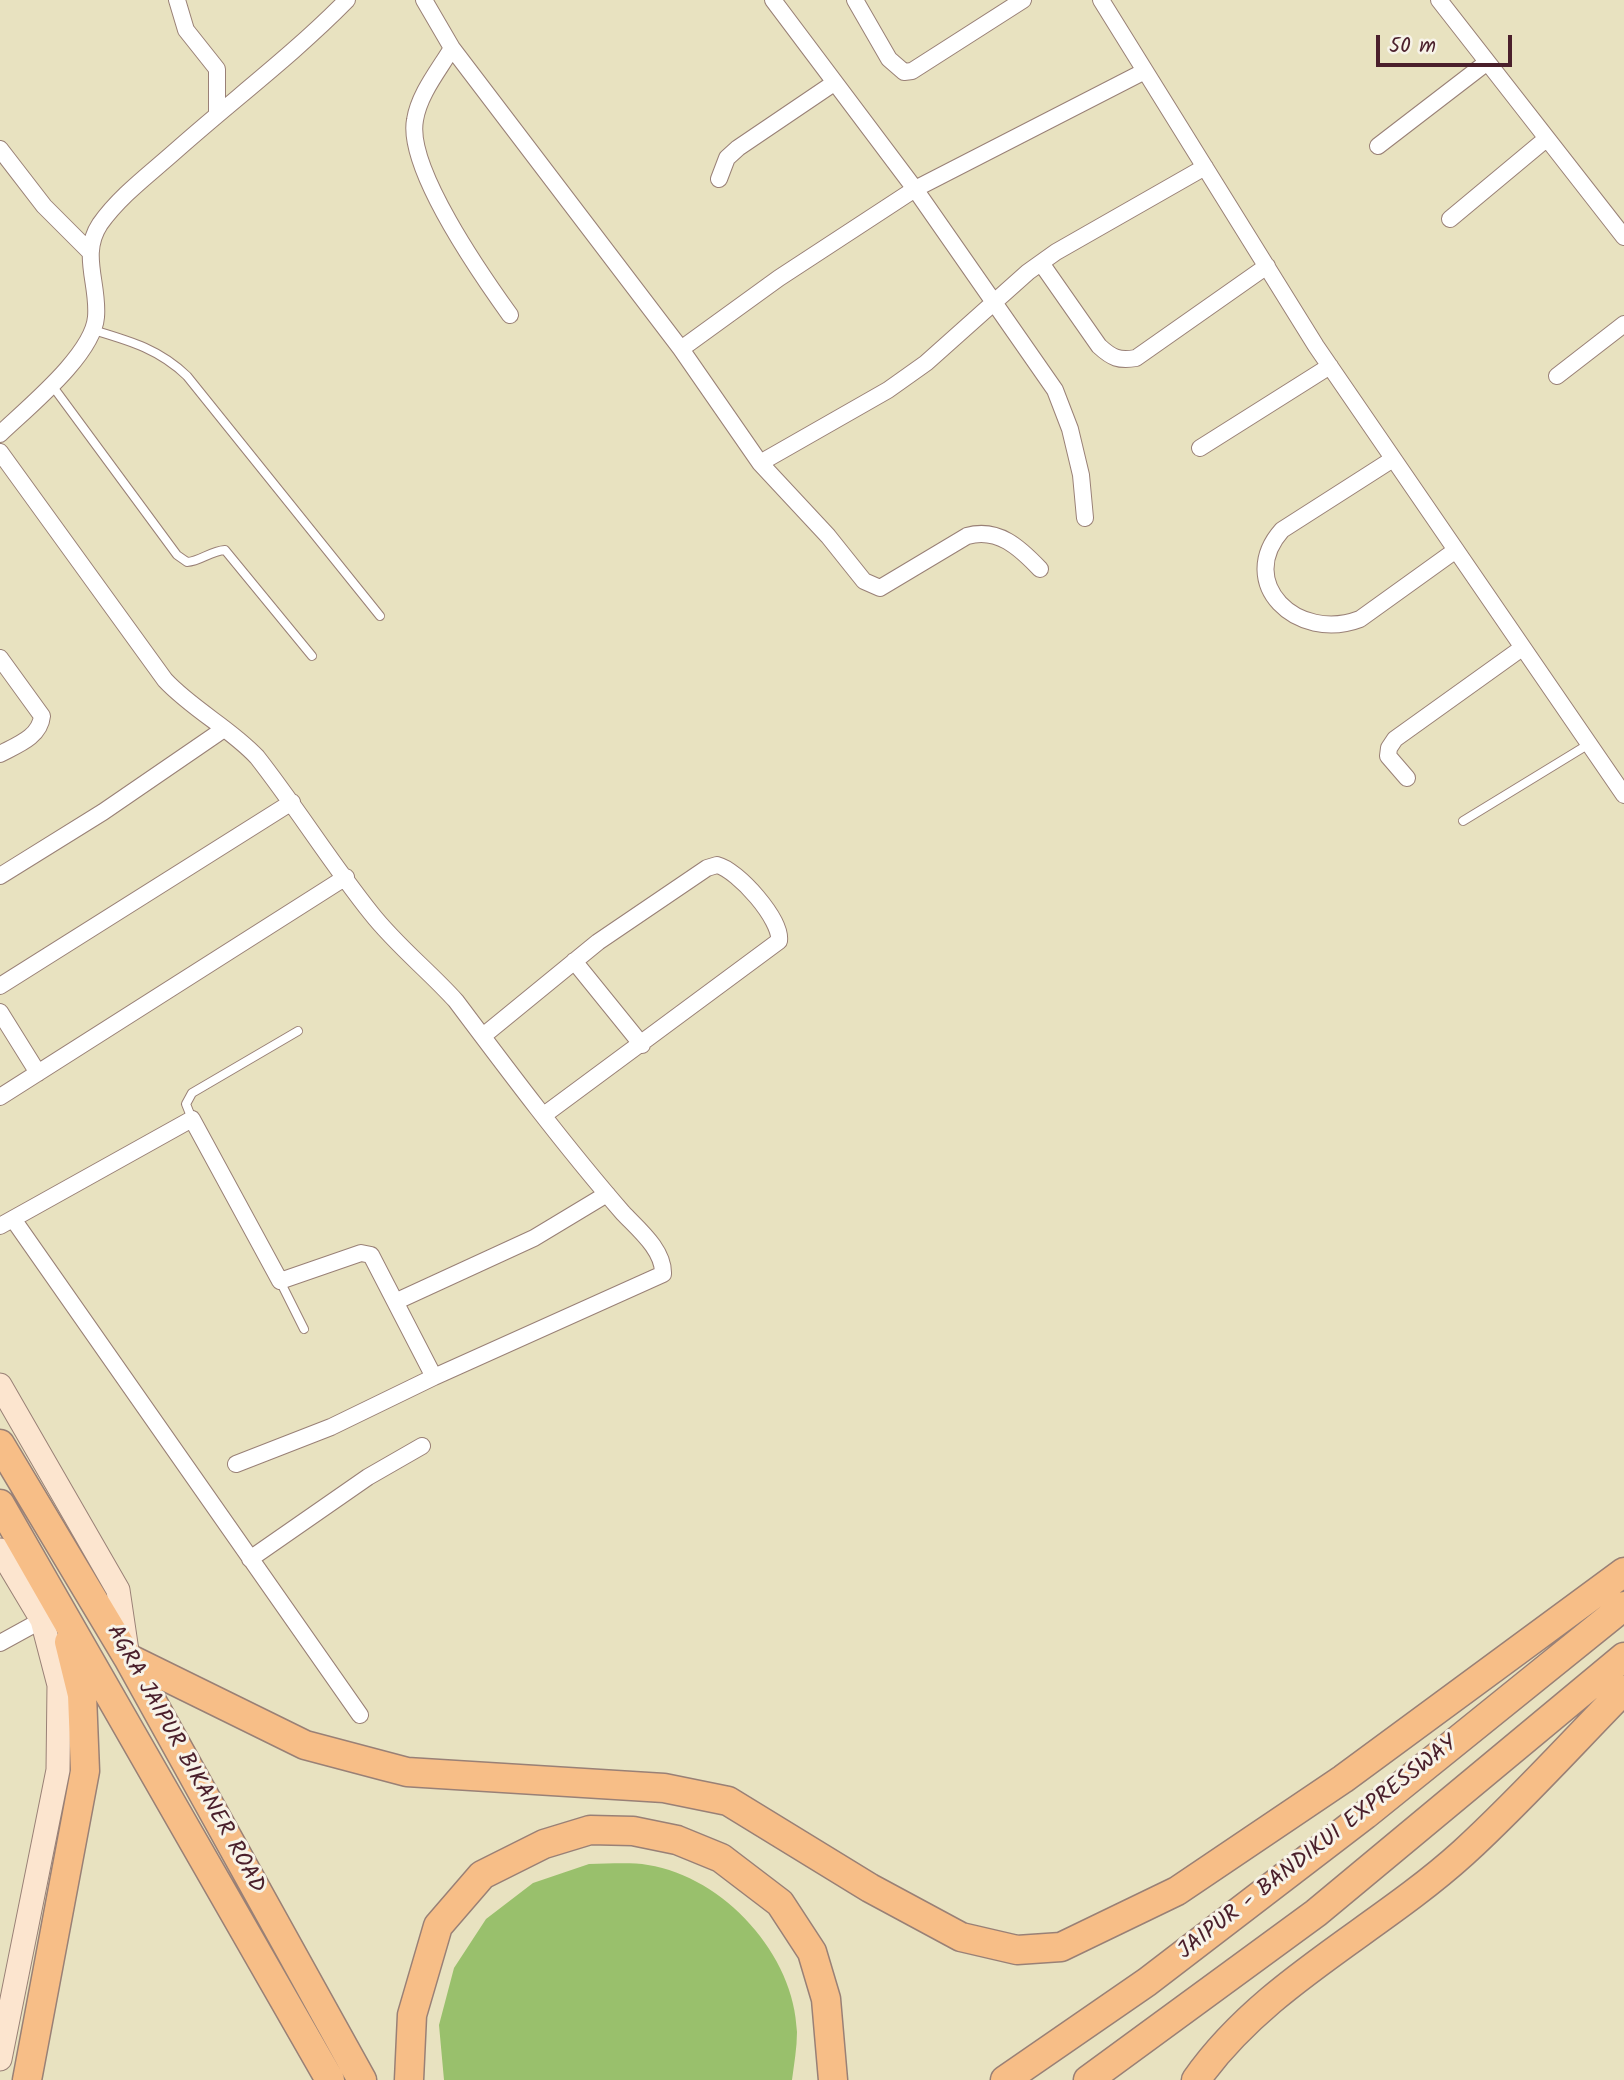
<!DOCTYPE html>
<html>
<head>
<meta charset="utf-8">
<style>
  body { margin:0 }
  #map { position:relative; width:1624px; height:2080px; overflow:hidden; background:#e8e2c0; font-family:Kalam,sans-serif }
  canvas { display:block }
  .scale { position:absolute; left:1376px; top:35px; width:136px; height:32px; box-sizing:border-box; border:4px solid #4a1f2b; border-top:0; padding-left:9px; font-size:21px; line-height:24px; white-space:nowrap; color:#4a1f2b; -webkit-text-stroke:5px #f7f3e8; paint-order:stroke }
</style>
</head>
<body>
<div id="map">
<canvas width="1624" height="2080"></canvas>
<div class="scale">50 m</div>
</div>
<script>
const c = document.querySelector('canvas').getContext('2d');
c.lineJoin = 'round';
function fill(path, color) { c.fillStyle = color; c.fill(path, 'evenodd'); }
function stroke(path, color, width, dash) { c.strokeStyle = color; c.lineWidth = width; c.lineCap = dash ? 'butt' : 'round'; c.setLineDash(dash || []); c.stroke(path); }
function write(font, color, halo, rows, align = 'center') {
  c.font = font + ' Kalam,sans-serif'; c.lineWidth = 6; c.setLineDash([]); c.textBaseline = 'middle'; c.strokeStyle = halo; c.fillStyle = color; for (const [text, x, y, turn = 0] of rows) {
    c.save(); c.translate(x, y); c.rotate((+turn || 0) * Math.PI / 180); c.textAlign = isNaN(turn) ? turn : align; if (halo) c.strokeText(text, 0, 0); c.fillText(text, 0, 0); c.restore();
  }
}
const green = new Path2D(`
  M589,1864C608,1864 630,1862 648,1865C724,1877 795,1955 797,2032C797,2048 794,2064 792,2080H444L439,2025L454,1968L486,1919L533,1883Z`);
const lane = new Path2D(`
  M93,330C130,341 159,349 187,376L380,616
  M51,384L177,555L187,562C201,561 210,551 225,550L312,656
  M1463,821L1589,744
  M192,1119L186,1104L192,1093L298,1031
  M280,1281L304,1329`);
const street = new Path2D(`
  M177,0L186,30L217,69V114
  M424,0L452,48C439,70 419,94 415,120C406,168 482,276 510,315
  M773,0L915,189L1055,390L1070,429L1081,475L1085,518
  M855,0L889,59L904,72L912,71L1023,0
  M1101,0L1316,346L1624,795
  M1439,0L1624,237
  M452,48L681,349L760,463L828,536L864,581L880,588L967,536C998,527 1020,548 1040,569
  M1378,146L1486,63
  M0,149L44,206L89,251
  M719,179L727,158L738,148L834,83
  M1450,219L1546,139
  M1041,263L1099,346C1112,358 1119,361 1136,358L1267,266
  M681,349L779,278L915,189L1145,71
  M1557,376L1624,324
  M0,434C27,408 93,355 96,317C99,284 80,254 100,224C119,197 147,176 172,154C230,102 292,56 347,0
  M1200,448L1330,366
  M0,452L165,680C193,710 230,728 257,757C297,808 331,863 371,913C396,945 429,971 456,1001C510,1073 564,1145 623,1213C638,1229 664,1250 663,1274L434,1377L371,1255L361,1253L280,1281L192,1119L0,1226
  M1393,459L1282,530C1235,583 1297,643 1360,619L1456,550
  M760,463L888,390L926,363L1028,272L1056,252L1205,167
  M0,658L42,716C40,737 17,745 0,754
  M1407,778L1388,756L1389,748L1395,739L1522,648
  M0,876L103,812L224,729
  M574,961L642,1045
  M0,986L292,802
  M0,1012L38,1073
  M483,1036L598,942L707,868L717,865C738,870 782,920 779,941L544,1115
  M0,1097L346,877
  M13,1219L360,1715
  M397,1301L534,1238L607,1194
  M236,1464L331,1427L434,1377
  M250,1559L368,1477L422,1446
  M0,1643L42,1620`);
const secondary = new Path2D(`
  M0,1385L118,1590L127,1651
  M0,1550L42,1620L59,1685L58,1770L0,2059`);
const highway = new Path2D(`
  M0,1444L128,1658L362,2080
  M0,1504L330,2080
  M128,1658L305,1745L407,1772L664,1788L728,1801L870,1888L961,1937L1017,1950L1061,1947L1177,1891L1343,1779L1624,1572
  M27,2080L85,1771L82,1695L69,1642
  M409,2080L412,2015L438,1926L482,1875L544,1844L590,1830L633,1831L677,1840L721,1858L780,1903L812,1952L826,1999L833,2080
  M1005,2080L1147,1982L1365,1815L1624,1606
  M1088,2080L1316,1913L1624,1657
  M1196,2080C1263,1984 1377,1931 1463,1853C1519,1802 1571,1744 1624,1690`);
const streetNames = [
  ["AGRA JAIPUR BIKANER ROAD",184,1760,61],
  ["JAIPUR - BANDIKUI EXPRESSWAY",1319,1849,-38]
];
fill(green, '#99c06c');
stroke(lane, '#998076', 10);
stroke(street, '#998076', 18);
stroke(secondary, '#998076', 25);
stroke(highway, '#998076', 31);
stroke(lane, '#fff', 8);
stroke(street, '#fff', 16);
stroke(secondary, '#fce5cf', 23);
stroke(highway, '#f7be87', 28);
write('23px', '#4a1f2b', '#f7f3e8', streetNames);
</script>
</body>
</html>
